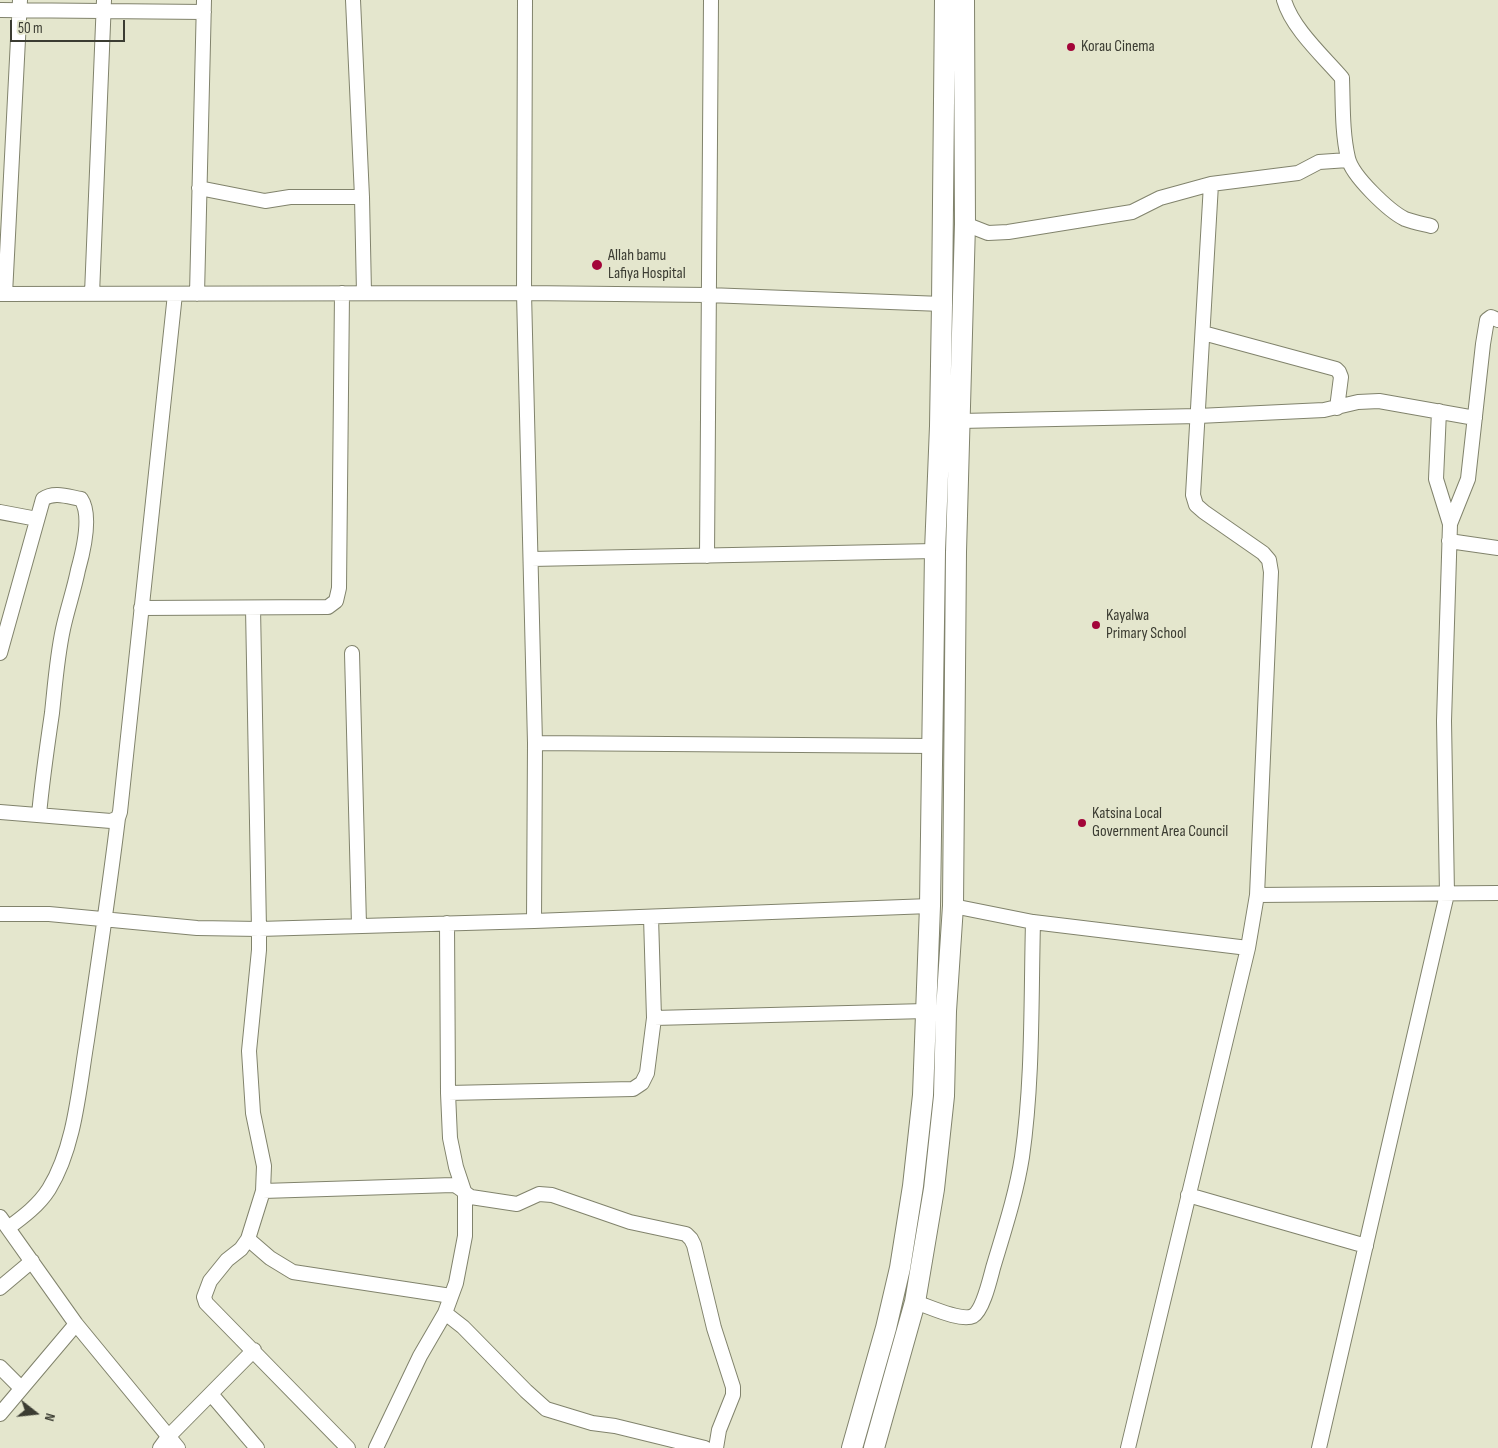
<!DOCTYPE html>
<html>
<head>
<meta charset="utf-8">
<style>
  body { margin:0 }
  #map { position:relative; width:1498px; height:1448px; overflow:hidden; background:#e4e6cd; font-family:"Sofia Sans Condensed",sans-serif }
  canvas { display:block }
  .north { position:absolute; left:10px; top:1388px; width:50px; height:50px; -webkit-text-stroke:4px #e4e6cd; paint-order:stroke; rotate:106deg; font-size:14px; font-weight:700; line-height:20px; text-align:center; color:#3b3c32 }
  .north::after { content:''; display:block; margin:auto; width:18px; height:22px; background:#3b3c32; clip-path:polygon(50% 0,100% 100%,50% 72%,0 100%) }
  .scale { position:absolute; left:10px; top:20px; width:115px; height:22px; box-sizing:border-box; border:2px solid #3b3c32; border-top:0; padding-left:6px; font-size:15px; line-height:18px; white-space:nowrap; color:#3b3c32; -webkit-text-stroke:4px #e4e6cd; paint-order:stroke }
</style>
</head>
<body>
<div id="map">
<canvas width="1498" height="1448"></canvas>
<div class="north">N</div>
<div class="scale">50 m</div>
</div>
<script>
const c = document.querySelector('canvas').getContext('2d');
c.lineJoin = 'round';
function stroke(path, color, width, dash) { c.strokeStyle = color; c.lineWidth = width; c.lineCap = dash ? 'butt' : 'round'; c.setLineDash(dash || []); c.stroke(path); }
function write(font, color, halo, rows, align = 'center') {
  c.font = font + ' "Sofia Sans Condensed",sans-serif'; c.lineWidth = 5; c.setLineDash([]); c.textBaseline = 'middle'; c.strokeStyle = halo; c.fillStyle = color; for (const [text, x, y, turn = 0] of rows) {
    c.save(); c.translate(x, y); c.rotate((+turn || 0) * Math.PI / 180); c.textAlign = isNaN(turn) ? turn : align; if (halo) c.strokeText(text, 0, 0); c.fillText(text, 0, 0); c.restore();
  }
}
const street = new Path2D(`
  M353,0L362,197L364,293
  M525,0L524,293L535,743L534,921
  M1284,0C1292,28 1323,56 1342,78C1343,105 1342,132 1348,158C1352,176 1389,211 1405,219C1413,222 1423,224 1431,226
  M0,10L204,12
  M199,188L265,201L290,197H362
  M965,224L988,233L1008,232L1132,212L1160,198L1211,184L1298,173L1319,162L1348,160
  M0,294L524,293L708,295L942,304
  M5,294L20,0
  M92,294L104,0
  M197,294L204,0
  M1203,333L1336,369L1339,372L1341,377L1337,408
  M960,421L1198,416L1324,410L1358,402L1379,401L1475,418
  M0,512L37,519
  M1450,524L1468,479L1483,344L1487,320L1491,317L1498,320
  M1449,541L1498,548
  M707,556L711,0
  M531,559L935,551
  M141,608L328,607L336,601L339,588L342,293
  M253,608L259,929V950L249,1051L253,1113L264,1166L263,1191L248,1239L241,1249L227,1260L210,1281L204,1297L206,1303L348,1448
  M0,653L43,499C54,491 69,497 81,499C92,515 83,552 78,570C74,590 67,610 63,629C57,657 55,685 52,713C47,747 42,781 39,815
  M352,653L359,925
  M535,743L933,746
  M0,812L111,821L118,818
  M1257,895L1498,893
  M953,906L1033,922L1248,948
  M0,914H49L197,928L259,929L534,921L930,906
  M654,1018L926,1011
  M448,1093L633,1089L642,1083L647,1073L654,1018L651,917
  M263,1191L453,1185C461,1187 464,1193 471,1197L517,1204L539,1194L552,1195L630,1222L686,1234L691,1239L694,1245L714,1328L733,1387V1395L719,1430L716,1448
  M1188,1195L1366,1246
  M0,1217L76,1324L178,1448
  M8,1228C23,1217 39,1205 49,1189C75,1147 79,1088 87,1040C98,966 109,892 118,818L120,812L175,294
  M248,1239L270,1258L293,1272L451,1296
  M0,1288L32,1261
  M915,1302C928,1306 961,1322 973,1316C983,1310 990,1279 993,1268C1004,1231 1016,1195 1022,1157C1033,1080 1031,1000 1033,922
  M445,1313L463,1327L526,1391L546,1409L592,1423L615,1426L705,1448
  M0,1367L21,1388
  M211,1394L257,1448
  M0,1414L76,1324
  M160,1448L168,1437L254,1350
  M376,1448L420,1356L445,1313L456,1283L465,1236V1194L456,1167L450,1138L448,1093L447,923
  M1128,1448L1248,948L1257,895L1271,572L1269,560L1263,553L1204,512L1196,505L1193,495L1211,184
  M1319,1448L1447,894L1444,721L1450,524L1436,479L1439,411`);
const secondary = new Path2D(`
  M852,1448L886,1328L900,1268L913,1186L923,1095L930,906L935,551L940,426L942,304L945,0
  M874,1448L915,1302L934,1189L944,1096L946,1011L953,906L956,552L965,224L964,0`);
const markers = [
  [1071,47,5,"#a30539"],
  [597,265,6,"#a30539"],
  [1096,625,5,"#a30539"],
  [1082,823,5,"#a30539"]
];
const poiNames = [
  ["Korau Cinema",1081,47],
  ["Allah bamu",608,256],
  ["Lafiya Hospital",608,274],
  ["Kayalwa",1106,616],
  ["Primary School",1106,634],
  ["Katsina Local",1092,814],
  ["Government Area Council",1092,832]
];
stroke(street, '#81836c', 16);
stroke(secondary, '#81836c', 22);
stroke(street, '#fff', 14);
stroke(secondary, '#fff', 20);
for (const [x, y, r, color] of markers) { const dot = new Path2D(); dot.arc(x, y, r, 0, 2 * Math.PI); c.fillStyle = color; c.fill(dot); stroke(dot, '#e4e6cd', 2); }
write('16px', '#3b3c32', '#e4e6cd', poiNames, 'left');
</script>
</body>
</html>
